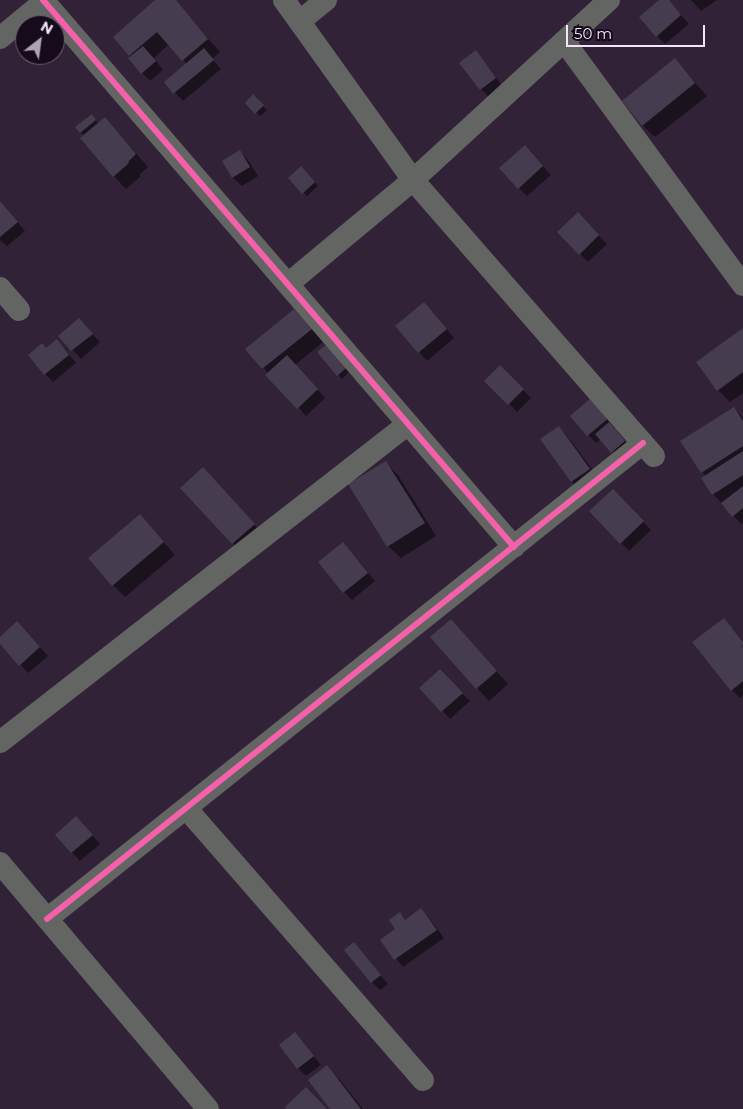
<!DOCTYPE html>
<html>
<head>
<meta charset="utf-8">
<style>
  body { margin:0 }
  #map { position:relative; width:743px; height:1109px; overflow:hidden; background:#322238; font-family:Montserrat,sans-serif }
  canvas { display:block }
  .north { position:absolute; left:15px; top:15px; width:50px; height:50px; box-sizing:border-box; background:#160b1b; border:1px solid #6f6275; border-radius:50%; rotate:30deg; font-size:14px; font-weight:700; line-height:20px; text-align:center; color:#f4e4fc }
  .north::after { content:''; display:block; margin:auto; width:18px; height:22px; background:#b0a0b7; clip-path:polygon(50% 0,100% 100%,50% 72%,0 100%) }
  .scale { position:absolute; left:566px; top:25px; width:139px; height:22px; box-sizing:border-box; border:2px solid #f4e4fc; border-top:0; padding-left:6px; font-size:15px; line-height:18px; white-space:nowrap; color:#f4e4fc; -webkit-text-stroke:4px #160b1b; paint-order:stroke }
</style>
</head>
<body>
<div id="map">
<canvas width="743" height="1109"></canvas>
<div class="north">N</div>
<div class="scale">50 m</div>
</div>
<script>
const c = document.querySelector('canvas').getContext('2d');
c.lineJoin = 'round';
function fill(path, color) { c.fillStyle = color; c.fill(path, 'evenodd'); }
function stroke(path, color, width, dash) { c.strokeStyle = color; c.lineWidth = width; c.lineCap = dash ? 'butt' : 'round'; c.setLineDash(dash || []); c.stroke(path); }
const shadow = new Path2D(`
  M157,0H174L220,52L212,59L221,69L183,101L165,82L187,64L169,44L154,58L163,70L150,81L142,73L131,57L114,37Z
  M661,0H667L689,24L665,44L657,36Z
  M691,0H717L701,11Z
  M476,52L503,87L489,97L481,89Z
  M675,60L707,96L655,137L642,125Z
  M253,96L267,110L260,116L246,103Z
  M105,118L148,167L139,175L141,176L126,189L114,176L81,132L95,120L99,124Z
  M240,152L248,160L258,176L242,186L233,178L224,162Z
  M533,155L551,175L527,196L519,188Z
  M301,168L318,186L307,196L290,178Z
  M0,201L25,231L7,246L0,240Z
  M578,214L607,244L588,262L559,232Z
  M433,312L454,338L427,361L397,326Z
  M79,320L100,342L81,359L60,336Z
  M307,323L323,342L295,365L325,398L306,416L247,349Z
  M743,329V393L730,402L718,390Z
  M57,340L76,363L53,382L45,374L46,349Z
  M326,346L349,372L342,379L338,375Z
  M500,367L531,398L517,412L486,381Z
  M591,400L616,427L614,429L632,450L620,460L601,439L596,443L572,417Z
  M734,408L743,418V522L741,524L713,494L706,476L702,472Z
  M559,427L567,436L598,477L580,490L572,482L542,440Z
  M386,463L398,475L436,536L401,558L388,546Z
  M215,481L266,538L245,556L182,488Z
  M613,490L651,530L629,551L590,511Z
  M140,515L175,555L125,597L113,585Z
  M343,543L375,581L352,600L344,592Z
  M724,619L743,641V695L740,698L732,690Z
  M451,621L508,684L489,701L432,637Z
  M25,631L48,656L28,673L0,642V638Z
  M448,679L470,701L450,719L421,688Z
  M84,826L100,844L80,861L56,835Z
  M421,910L429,918L444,938L403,967L382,941L397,929L400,914L406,920Z
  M354,944L388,984L380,990L372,982Z
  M295,1034L321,1065L306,1076L298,1068Z
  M327,1067L339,1079L363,1109H332Z`);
const building = new Path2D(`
  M155,0H176L208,39L182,61L157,32L129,56L113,37Z
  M659,0H669L681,15L656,37L639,17Z
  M143,46L156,61L141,74L128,58Z
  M204,48L214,60L173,94L164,82Z
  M476,50L496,78L480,90L459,63Z
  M675,58L695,83L642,126L622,101Z
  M253,94L264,105L255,114L245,103Z
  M92,114L96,120L80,133L75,127Z
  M105,117L136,154L128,162L129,163L113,177L80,138Z
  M525,145L543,166L518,189L499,168Z
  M240,150L250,167L232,178L222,161Z
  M301,166L315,182L302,194L288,178Z
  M0,201L18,222L0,237Z
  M578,212L599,235L579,255L557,232Z
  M424,302L447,329L418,353L395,326Z
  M294,309L312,329L262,369L245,349Z
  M79,318L93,334L71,351L58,336Z
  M743,328V372L717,391L696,362Z
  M57,339L69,355L44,375L28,355L42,343L46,348Z
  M326,345L346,368L337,376L317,352Z
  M287,355L318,389L297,409L265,375Z
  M500,365L524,389L508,405L484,381Z
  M591,398L609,418L587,436L570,416Z
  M734,407L743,421V446L701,473L680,441Z
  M609,422L625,441L611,453L595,434Z
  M559,426L590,469L571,482L540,439Z
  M743,451V475L712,495L701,478Z
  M386,461L425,523L387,547L348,484Z
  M203,467L255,524L232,544L180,488Z
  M743,486V508L732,517L721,503Z
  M613,489L644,521L620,544L589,511Z
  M140,514L164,542L112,586L88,558Z
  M343,542L368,573L343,593L318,562Z
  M724,618L743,642V645L739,649L743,646V681L731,691L692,642Z
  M451,619L497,671L476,689L430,637Z
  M17,621L40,647L19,666L0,644V637Z
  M440,669L463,693L441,712L419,688Z
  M76,816L93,835L71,853L55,835Z
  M421,908L437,930L394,960L380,940L395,929L389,920L400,912L405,920Z
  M354,942L381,975L371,983L344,950Z
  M295,1032L314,1056L297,1069L279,1045Z
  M327,1065L361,1109H330L308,1080Z
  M306,1087L327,1109H286L285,1107Z`);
const minor = new Path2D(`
  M43,0L514,547
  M284,0L413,180L654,456
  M300,21L326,0
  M0,38L46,0
  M564,41L743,285
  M288,284L413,180L609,0
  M0,288L19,310
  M0,742L408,424
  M186,808L423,1080
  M0,863L208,1109
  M47,919L643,443`);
const cycleway = new Path2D(`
  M43,0L514,547
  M47,919L643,443`);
fill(shadow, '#0007');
fill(building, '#463c4f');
stroke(minor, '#636562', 22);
stroke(cycleway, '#f560ab', 6);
</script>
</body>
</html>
